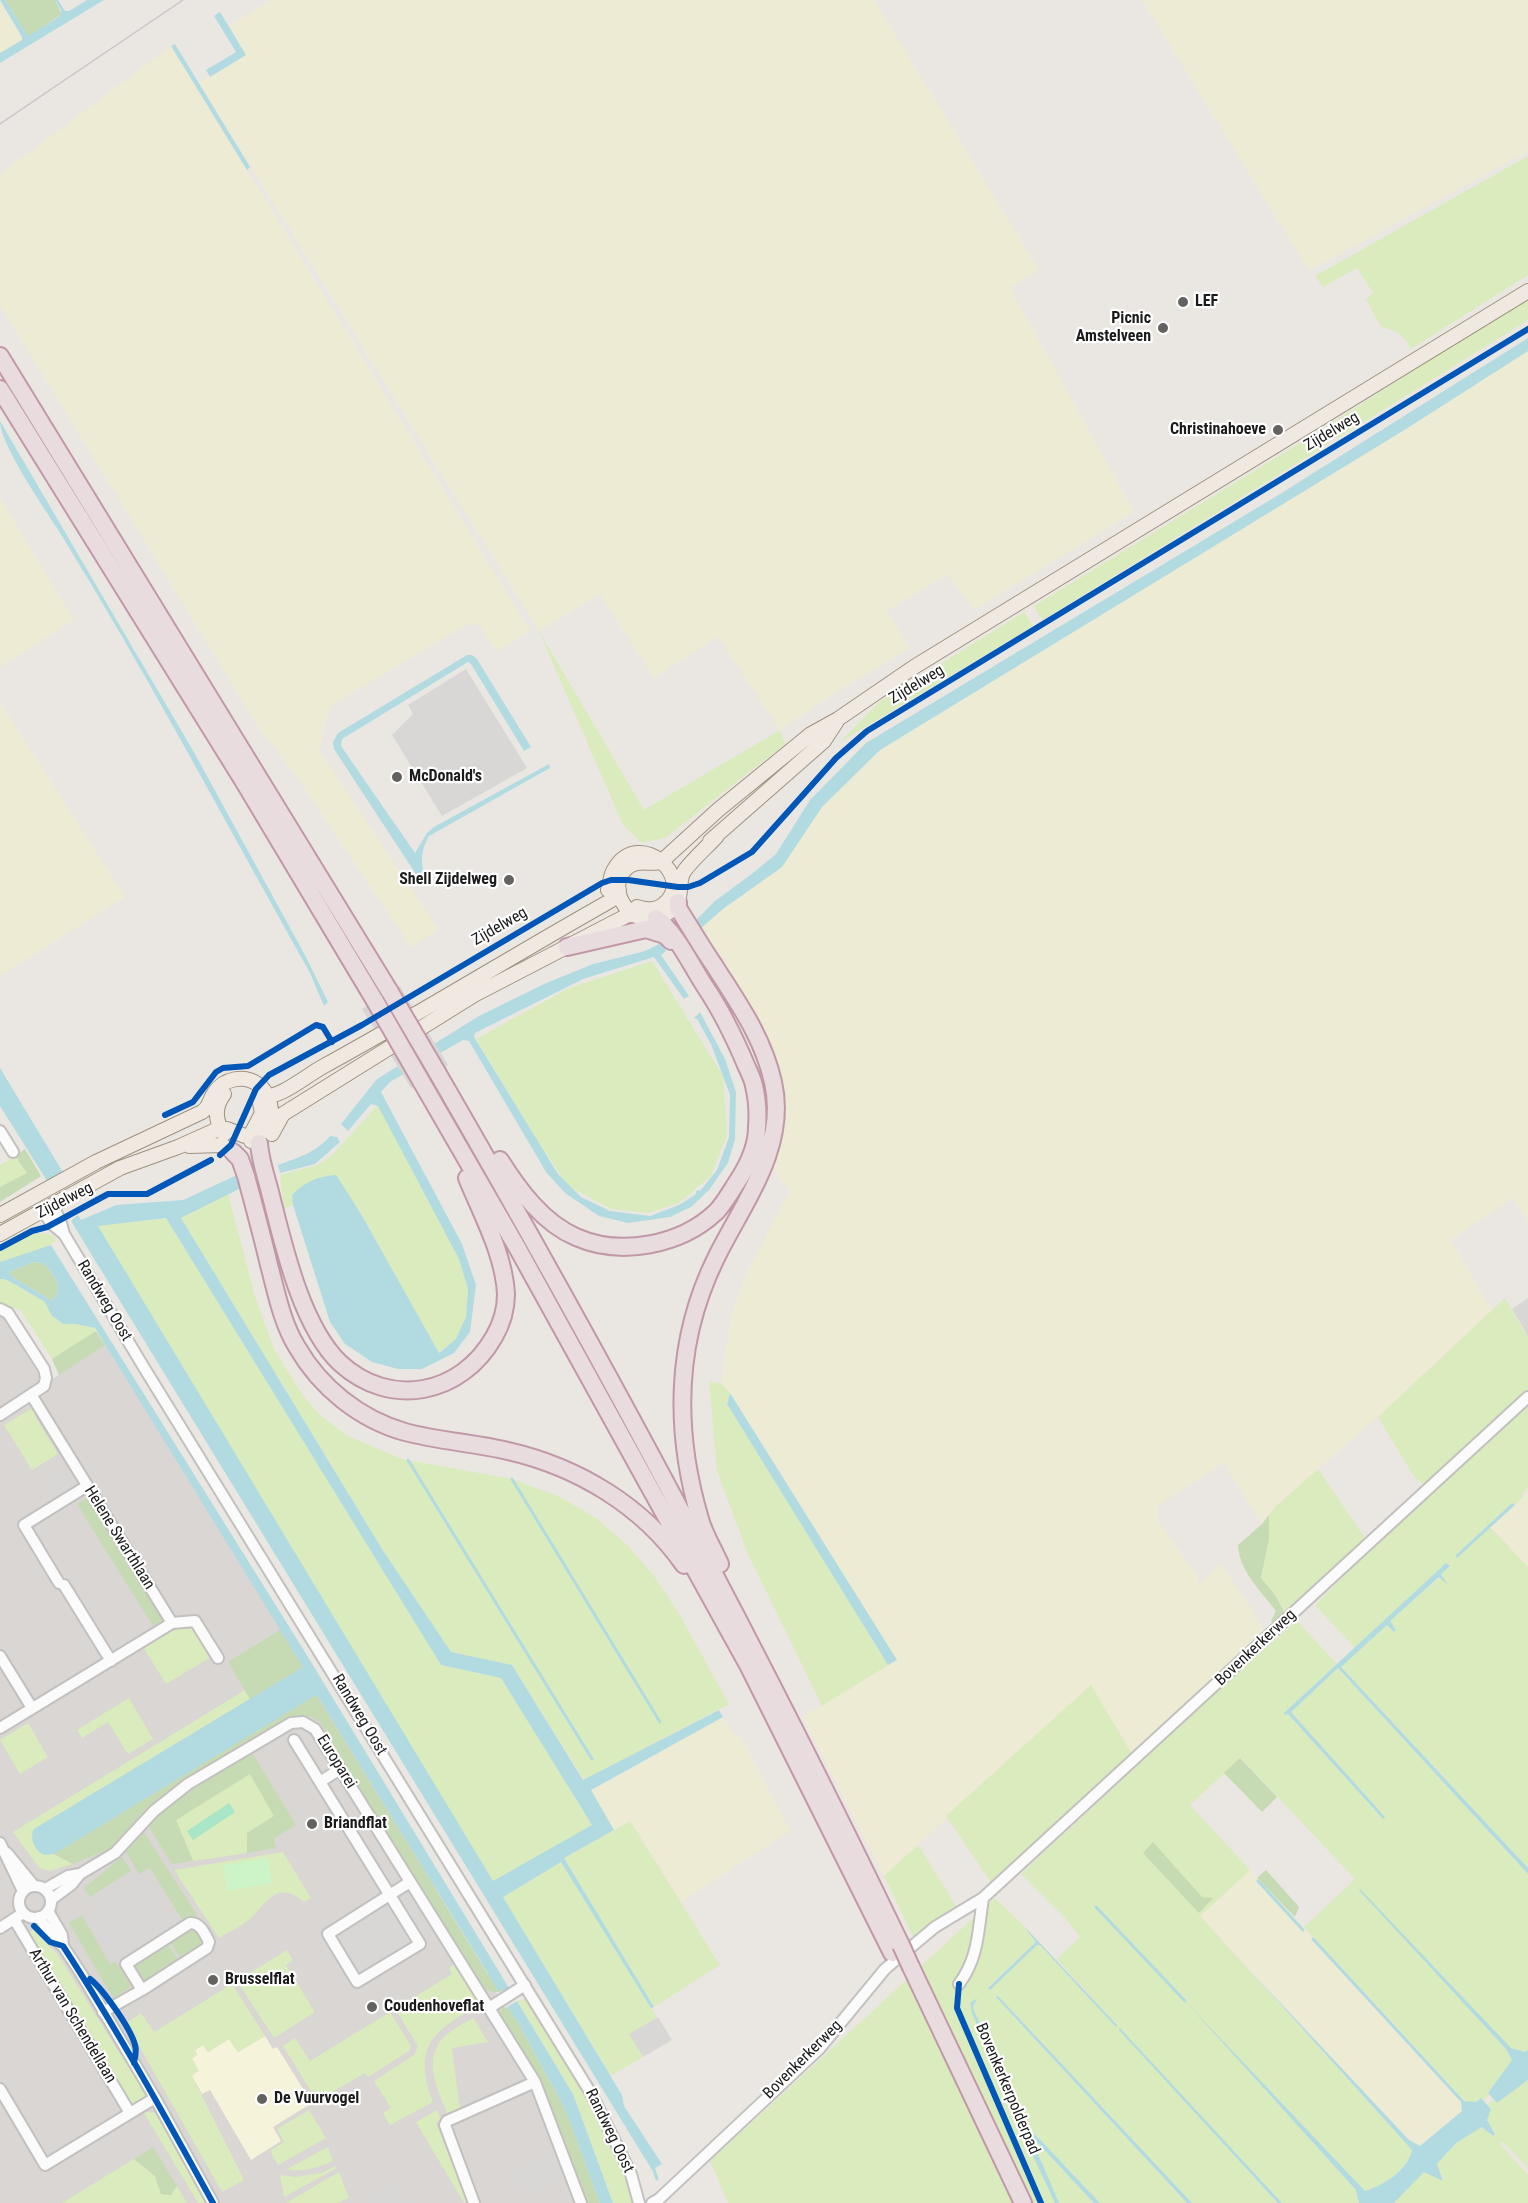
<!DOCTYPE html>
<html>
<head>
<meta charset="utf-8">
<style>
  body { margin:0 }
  canvas { display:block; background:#eae7e2 }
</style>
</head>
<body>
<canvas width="1528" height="2203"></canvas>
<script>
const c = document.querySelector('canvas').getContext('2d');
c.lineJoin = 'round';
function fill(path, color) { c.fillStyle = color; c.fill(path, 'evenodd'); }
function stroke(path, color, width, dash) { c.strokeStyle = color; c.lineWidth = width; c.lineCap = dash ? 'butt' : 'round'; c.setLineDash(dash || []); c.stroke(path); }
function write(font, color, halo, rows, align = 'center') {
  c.font = font + ' "Roboto Condensed",sans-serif'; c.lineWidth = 4.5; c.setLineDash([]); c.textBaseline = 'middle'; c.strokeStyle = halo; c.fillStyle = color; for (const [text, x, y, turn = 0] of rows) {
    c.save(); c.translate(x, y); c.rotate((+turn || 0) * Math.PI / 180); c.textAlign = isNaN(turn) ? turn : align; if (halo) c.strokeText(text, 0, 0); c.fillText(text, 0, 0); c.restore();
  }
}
const residential = new Path2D(`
  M0,1316L3,1317L38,1373L50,1381L107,1340L312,1676L550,2085L592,2203H0Z`);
const education = new Path2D(`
  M265,2036L273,2049L277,2047L312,2103L273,2127L281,2141L251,2160L210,2090L202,2094L192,2076V2058L197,2055L195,2050L203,2045L208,2052L229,2039L238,2052Z`);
const farmland = new Path2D(`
  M0,0L22,37V40L0,53Z
  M271,0H874L1039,270L1010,288L1134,512L974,610L948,574L887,611L910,648L840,690L780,730L718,637L654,678L600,594L539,631L199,83L246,55L229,26Z
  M1142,0H1528V151L1309,271Z
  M171,46L530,631L496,651L480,626L469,623L330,706L319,750L439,930L411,947L297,777L259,728L0,305V174Z
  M1528,351V1222L1513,1198L1451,1240L1492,1311L1378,1417L1276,1506L1262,1524L1223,1463L1158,1506L1159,1522L1198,1577L1199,1583L1221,1564L1252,1609L1263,1631V1637L1133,1756L1091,1686L884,1876L802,1717L896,1660L786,1481L730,1393L721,1383L730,1320L743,1282L789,1191L771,1164V1053L745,996L701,928L723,909L782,867L822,807L880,750L1406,429Z
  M0,498L74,620L0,667Z
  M0,702L125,897L0,976Z
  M1528,1492V1567L1490,1527Z
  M723,1717L731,1730L741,1737L790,1831L681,1902L630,1821L614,1830L591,1791Z
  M1250,1870L1465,2100L1461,2101L1462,2111L1453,2120L1419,2146L1409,2140L1200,1916Z`);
const grass = new Path2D(`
  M1528,156V275L1411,349C1404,335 1396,330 1381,327L1366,300L1373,293L1357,268L1323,287L1315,276Z
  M1528,297V320L1338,438L1330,430V424Z
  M1321,430L1330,443L1044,619L1040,617L1034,606Z
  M1024,612L1033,626L839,743L878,703Z
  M539,631L644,810L780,730L785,744L665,838L642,843L623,825Z
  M652,961L723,1076L727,1135L711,1176L679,1203L648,1213L611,1209L568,1186L537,1140L476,1039L569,988Z
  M378,1105L459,1259L468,1289L466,1317L456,1339L438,1353L361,1214L292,1195L293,1205L284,1209L280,1175L318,1165L333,1154Z
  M15,1156L27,1173L0,1187V1165Z
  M228,1194L255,1296L274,1349L304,1397L321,1416L348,1436L402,1459L512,1479L560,1497L596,1518L627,1545L654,1576L678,1612L729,1704L584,1780L512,1665L451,1652L382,1549L181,1218Z
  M166,1218L441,1665L501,1678L592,1825L493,1882L97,1226Z
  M36,1233L53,1235L56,1241L45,1248L0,1262V1248L20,1236Z
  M4,1278L45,1302L51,1315L62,1324H76L95,1328L96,1331L52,1359L20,1309L0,1307V1279Z
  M1505,1298L1528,1337V1392L1426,1486L1415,1478L1378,1417Z
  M709,1381L721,1383L730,1393L727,1404L888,1665L822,1706L748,1554L717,1471Z
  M1528,1403V1488L1522,1494L1523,1497L1515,1505L1512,1503L1455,1556L1457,1558L1490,1527L1528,1567V1868L1341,1667L1387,1625L1394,1632L1396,1630L1390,1621L1440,1577L1447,1584L1441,1574L1450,1566L1446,1563L1355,1648L1315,1605L1383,1537Z
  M34,1407L38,1414L35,1416L58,1454L32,1470L4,1425Z
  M1318,1469L1367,1541L1287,1615L1275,1595L1261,1578L1269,1539V1515L1276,1506Z
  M1297,1621L1337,1664L1284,1713L1285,1715L1288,1714L1383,1819L1384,1816L1290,1712L1338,1668L1528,1874V2050L1526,2052L1511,2048L1506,2049L1512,2060L1488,2093L1489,2096L1484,2100L1481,2098L1476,2102H1466L1304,1927L1355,1879L1241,1758L1190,1805L1250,1870L1200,1916L1412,2150C1407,2170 1384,2185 1365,2191L1219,2038L1356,2190L1359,2203H1282L1120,2029L1278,2203H1192L998,1996L996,1997L1187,2203H1100L1028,2127L975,2013L973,2007L977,2000L970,2004L972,2013L1015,2113L1031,2139L1035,2140L1094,2203H728L710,2161L995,1898L1024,1926L1036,1942L988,1987L989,1990L1037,1945H1040L1116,2026L1117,2025L1057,1959L1080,1937L1066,1919L1021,1874L1236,1674Z
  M189,1626L193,1627L211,1657L166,1684L143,1647L169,1632Z
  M1091,1685L1133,1756L992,1884L946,1816Z
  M245,1690L250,1699L34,1829C30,1837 34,1847 40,1853L54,1854L73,1864L50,1871L39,1868L13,1832Z
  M129,1698L153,1739L128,1754L108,1722L82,1738L77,1730Z
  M28,1723L48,1757L20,1774L0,1740Z
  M250,1773L274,1816L247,1833V1853L193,1861L176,1820Z
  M630,1821L720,1965L654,2007L564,1858Z
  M918,1845L960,1912L919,1949L884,1876Z
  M283,1852L311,1898L304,1902C279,1881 270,1898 254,1915C246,1925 229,1931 219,1938L174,1870Z
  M561,1861L657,2017L630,2034L643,2057L611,2076L503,1897Z
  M33,1930L58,1955L141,2087L146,2095L143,2099L132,2104L128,2100L26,1934Z
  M287,1950L293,1960L286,1965L315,2012L274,2038L237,1981Z
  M456,1963L481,2003C435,2031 411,2044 433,2102L390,2125L383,2113L391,2108L374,2081L414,2055L418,2046L395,2009L452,1974L449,1968Z
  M232,1984L265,2036L238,2052L229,2039L208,2052L203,2045L195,2050L197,2055L192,2058L199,2071L192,2076L244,2180L222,2192L126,2023L141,2013L154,2032Z
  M526,1999C566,2064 615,2129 635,2203H613L573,2094L517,2001Z
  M390,2012L411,2046L409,2051L368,2077L365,2073L317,2101L283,2046L295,2038L310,2061Z
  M473,2018L488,2042L452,2048L459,2103L462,2109L448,2115C438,2091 421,2058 445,2036C453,2029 464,2023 473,2018Z
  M1528,2080V2168L1503,2142L1500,2144L1528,2175V2203H1394L1424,2172L1444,2180L1437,2164C1450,2150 1464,2132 1482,2127L1493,2136L1495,2133L1487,2120L1490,2109L1488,2104L1493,2100L1497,2103Z
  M309,2110L326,2138L278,2165L270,2151L284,2142L277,2129Z
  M437,2110L441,2120L436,2123L467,2201L464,2203L416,2122Z
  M148,2112L156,2113L206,2203H198L144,2113Z
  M328,2147L333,2161C319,2167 302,2173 287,2169Z
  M134,2159L155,2176L161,2193L171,2195L177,2186L187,2203H62Z
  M336,2166L337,2168L284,2197L280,2175L295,2177L321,2173Z
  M339,2172L349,2198L337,2203H286Z`);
const forest = new Path2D(`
  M5,0H55L62,14L28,37Z
  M25,1149L41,1176L0,1202V1187L27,1173L15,1156Z
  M33,1262L43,1263C54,1274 65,1288 52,1301L14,1278L9,1272Z
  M96,1331L105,1345L59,1375L52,1359Z
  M87,1498L163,1620L153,1626L77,1504Z
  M1269,1515V1539L1261,1578L1275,1595L1286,1615L1274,1626L1271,1621L1276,1611C1261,1591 1239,1571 1238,1545L1262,1524Z
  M280,1630L303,1667L250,1699L228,1662Z
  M316,1695L486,1971L498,1989L503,1991C493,1994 488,1991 479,1985L320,1722L309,1716H297L278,1724L215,1762L109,1849L73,1864L54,1854Z
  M251,1751L296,1825L276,1837L274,1840L276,1848L247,1853V1833L274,1816L250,1774L176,1820L193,1861L172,1864L147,1824L157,1813Z
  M1240,1758L1277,1797L1262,1812L1224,1773Z
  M144,1832L197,1915L194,1920L186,1919L183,1921L150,1868L139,1874L126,1852Z
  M1153,1842L1202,1897L1213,1898L1199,1913L1143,1853Z
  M122,1857L131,1871L90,1897L84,1888Z
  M1266,1870L1299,1907L1295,1917L1257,1878Z
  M82,1915L110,1964L116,1961L131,1987L113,1998L69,1923Z
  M191,1924L207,1943L183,1962L170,1941Z
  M167,1943L181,1964L142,1988L128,1965Z
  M507,2007L519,2024L566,2111L600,2203H585L563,2140L539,2080L498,2015L501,2009Z
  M153,2147L177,2186L170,2195L161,2194L155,2176L134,2159Z`);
const park = new Path2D(`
  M268,1858L272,1883L227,1891L223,1865Z`);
const pitch = new Path2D(`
  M229,1803L235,1812L193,1840L187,1831Z`);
const parking = new Path2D(`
  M466,669L527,768L442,816L392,735L413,714L408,705Z
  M1528,1298V1336L1512,1309Z
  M60,1467L73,1487L54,1500L41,1479Z
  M131,1871L135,1877L142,1872L177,1929L119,1967L116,1961L110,1964L82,1915L95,1907L90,1897Z
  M403,1891L433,1939L349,1990L320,1942Z
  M658,2017L672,2040L643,2057L629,2034Z
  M547,2160L556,2181L526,2194L517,2173Z
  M395,2184L407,2203H364Z`);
const water = new Path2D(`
  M0,0H5L28,36L60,16L61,10L55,0H58L65,11H69L87,0H104L0,63V53L22,40V37Z
  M220,12L246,55L210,77L206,70L236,52L214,16Z
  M175,44L250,167L247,170L171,46Z
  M1528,338V351L1406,429L880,750L822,807L782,867L723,909L701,928L696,920L715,901L753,873L776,854L810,800L866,743L1280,494Z
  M0,421L195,754L306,957L328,1002L324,1006L310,973C226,824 147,673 57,528C43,506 0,444 0,421Z
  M467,655H472L477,659L531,747L524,751L471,664L468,662L342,739L341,746L415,853L427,833L434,827L549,764L550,768L429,836C420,852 420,864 427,883L423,885L334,749L333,742L338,733Z
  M661,943L666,951L661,955L689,996L684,999L654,957L583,979L475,1033L474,1037L558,1174L581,1197L610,1211L650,1216L679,1205L695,1195L697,1190L700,1191L717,1170L729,1137L730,1095L711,1044L697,1019L694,1018L700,1012L725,1059L736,1092L735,1139L728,1163L709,1190L691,1207L670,1217L628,1223L599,1216L565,1193L546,1172L469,1041L463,1040L390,1082L381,1092L462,1244L476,1285L470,1332L454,1353L422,1369H398L372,1362L345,1344L330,1322L293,1205L292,1195C304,1182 319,1176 336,1175L361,1214L439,1353L456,1339L466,1317L468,1289L459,1259L378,1106L371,1104L348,1131L341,1124L377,1079L479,1016L544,984L593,964L645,951Z
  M0,1068L64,1174L49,1184L0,1106Z
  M330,1136L337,1137L340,1142L315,1164L280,1173L278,1165C297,1158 317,1152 330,1136Z
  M237,1175L241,1188L181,1218L382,1549L451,1652L512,1665L583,1780L719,1710L723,1717L591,1790L614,1830L564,1858L654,2007L651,2008L561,1862L503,1897L622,2095L624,2106L662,2164L652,2170L71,1221L78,1215L81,1220L116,1205L183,1200ZM166,1218L441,1665L501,1678L592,1825L493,1881L98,1226Z
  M51,1245L308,1657L509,1988L503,1991L498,1990L320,1700L316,1695L54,1854L45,1855C35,1851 29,1839 34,1829L303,1667L95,1328L76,1324H63L51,1315L45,1302L11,1282L4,1279H0V1262ZM33,1262L43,1263C54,1274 65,1288 52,1301L14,1278L9,1272Z
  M730,1393L897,1660L888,1665L727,1404Z
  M1512,1503L1515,1505L1457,1558L1455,1556Z
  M1446,1563L1450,1566L1441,1574L1448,1585L1439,1577L1390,1621L1396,1630L1394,1632L1387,1625L1341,1667L1528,1868V1874L1338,1668L1291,1712L1385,1817L1383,1819L1288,1714L1285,1715L1284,1713Z
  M1360,1889L1511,2048L1525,2052L1528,2050V2080L1497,2103L1488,2093L1512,2060L1506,2049L1359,1890Z
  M1024,1926L1117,2025L1116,2027L1040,1945H1037L990,1990L988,1988L1036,1942Z
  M1255,1976L1409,2140L1420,2146L1462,2111L1461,2101L1476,2102L1481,2098L1491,2109L1487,2120L1495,2134L1493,2136L1482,2127L1456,2143L1437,2164L1443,2181L1424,2172L1394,2203H1359L1356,2190L1185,2001L1365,2191C1383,2186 1408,2170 1412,2150Z
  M998,1996L1192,2203H1187L996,1997Z
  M976,1999H977L973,2007L975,2013L1028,2127L1100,2203H1094L1035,2140H1032L1059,2203H1055L1026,2141L1028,2135L1015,2113L972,2013L970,2003Z
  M517,2001L573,2094L613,2203H600L566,2111L519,2024L507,2007Z
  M1120,2028L1282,2203H1278L1119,2030Z`);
const pier = new Path2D(`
  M400,986L448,1065L411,1088L362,1009Z`);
const stream = new Path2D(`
  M408,1460L592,1759
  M512,1479L660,1722
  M1258,1881L1303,1930
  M1096,1907L1185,2001
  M1313,1939L1464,2103
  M653,2167L657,2179`);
const minor = new Path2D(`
  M0,1131L13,1152
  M52,1205L60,1220L64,1234L143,1366L592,2095L631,2174L639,2203
  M42,1210L52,1224L64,1234
  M0,1309L8,1313L44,1369L46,1378L44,1386L0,1415
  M32,1396L172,1623
  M59,1583L24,1525L87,1486
  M64,1585L111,1661
  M0,1656L32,1708
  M0,1728L172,1623L195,1621L218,1658
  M294,1740L420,1944L357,1982L328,1934L410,1882
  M320,1782L340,1769
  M0,1843L23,1891
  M7,1853L34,1886
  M19 1902a16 16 0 1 1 32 0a16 16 0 1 1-32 0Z
  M45,1889L68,1876L80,1874
  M52,1899L72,1884L80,1874L115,1853L154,1811L188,1784L291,1723L303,1722L315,1729L535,2082L581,2203
  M48,1911L62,1935L63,1946
  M39,1917L53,1938L63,1946L82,1975L155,2098L213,2203
  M14,1919L130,2113
  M0,1928L20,1915
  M959,1984C979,1957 978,1930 983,1898
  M489,2008L525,1985
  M103,2012L142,1990L207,1948L209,1942C205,1934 200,1922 190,1923L126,1964L142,1990
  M0,2089L45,2165L155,2098
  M474,2203L445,2125L447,2121L535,2082
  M652,2203L659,2199L819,2049L885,1969L935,1927L983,1898L1528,1397`);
const major = new Path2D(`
  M717,836C707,847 694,858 685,870C675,883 687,897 669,912C635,939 598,885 631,865C642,859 652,866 662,861L718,810L811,734L838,719L914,667L1528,291
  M710,841L824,741L837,721
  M608,890C611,882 610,874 615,868C640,828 696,878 664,904C656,911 646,910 637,907
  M259,1098C283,1097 304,1077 324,1066C421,1013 514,955 610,901L619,890
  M224,1134C215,1121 214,1107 224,1094
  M272,1134L283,1114L474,995L628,915H634
  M251,1141V1134L262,1113L259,1098
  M189,1146L222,1145L233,1152
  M0,1215L96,1162L202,1112C210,1107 209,1100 214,1093C224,1078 245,1074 259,1085C269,1093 272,1107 271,1119L261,1133L245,1136L227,1129L216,1130L178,1147L120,1168L0,1234`);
const highway = new Path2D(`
  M0,356L390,992
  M0,389L244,782L375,1001
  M678,902V908C690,927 701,946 714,965C738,1003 763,1037 773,1082C788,1147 743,1203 716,1258C675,1341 674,1431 700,1519C704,1534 714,1550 720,1564
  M567,947L646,929L665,935L671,941
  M437,1072C602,1357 758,1648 901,1945
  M421,1081L518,1249L749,1667L892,1953
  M259,1143C260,1160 266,1176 270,1192C283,1243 301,1326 340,1363C390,1409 461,1395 494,1337C501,1325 506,1309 506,1294C504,1254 482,1215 467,1178
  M233,1152L240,1159L246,1176C254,1206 262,1235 269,1265C276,1291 282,1323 297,1347C320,1387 359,1419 405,1432C439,1441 474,1443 508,1451C578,1467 643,1506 684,1565
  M500,1160C519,1190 543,1223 576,1237C621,1257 681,1245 716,1212C724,1204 731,1191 737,1182C747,1167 757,1146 757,1127C758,1114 757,1098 754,1086C753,1079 749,1072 746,1065C735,1039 722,1012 706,988C692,967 676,932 656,918
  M911,1967L1023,2203`);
const tram = new Path2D(`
  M0,124L183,0`);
const highwayBridge = new Path2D(`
  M390,992L437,1072
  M375,1001L421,1081
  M901,1945L911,1967`);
const cycleway = new Path2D(`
  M165,1115L193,1102L216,1072L223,1068L248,1066L316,1025L323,1027L332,1042
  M220,1155L231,1145L256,1089L269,1075L362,1025L602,883L611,880H628L678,887H688L700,883L752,852L836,758L867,731L1528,329
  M0,1248L32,1231L47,1227L108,1194H147L211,1160
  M34,1926L50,1942L63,1946C117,2029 165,2116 213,2203
  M90,1979C103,1989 131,2029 135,2045C137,2051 135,2057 134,2063
  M959,1984L957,2008L1041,2203`);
const markers = [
  [1183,302,6,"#636261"],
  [1163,328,6,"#636261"],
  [1278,430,6,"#636261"],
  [397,777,6,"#636261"],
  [509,880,6,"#636261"],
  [312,1824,6,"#636261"],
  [213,1980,6,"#636261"],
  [372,2007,6,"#636261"],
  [262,2099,6,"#636261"]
];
const poiNames = [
  ["LEF",1195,302],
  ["Picnic",1151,319,"right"],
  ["Amstelveen",1151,337,"right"],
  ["Christinahoeve",1266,430,"right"],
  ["McDonald's",409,777],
  ["Shell Zijdelweg",497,880,"right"],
  ["Briandflat",324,1824],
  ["Brusselflat",225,1980],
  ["Coudenhoveflat",384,2007],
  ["De Vuurvogel",274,2099]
];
const streetNames = [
  ["Zijdelweg",1332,432,-31],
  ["Zijdelweg",917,685,-31],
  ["Zijdelweg",500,927,-30],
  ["Zijdelweg",65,1201,-27],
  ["Randweg Oost",104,1301,59],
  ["Helene Swarthlaan",119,1538,58],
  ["Bovenkerkerweg",1256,1648,-43],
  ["Randweg Oost",359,1715,59],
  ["Europarei",336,1762,58],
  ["Arthur van Schendellaan",72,2016,59],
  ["Bovenkerkerweg",803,2060,-45],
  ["Bovenkerkerpolderpad",1007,2089,67],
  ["Randweg Oost",609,2131,64]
];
fill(residential, '#d9d6d4');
fill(education, '#f6f3db');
fill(farmland, '#edebd3');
fill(grass, '#daebbd');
fill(forest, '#c6dbb4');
fill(park, '#cdf4c9');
fill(pitch, '#a9e6c7');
fill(parking, '#d8d7d5');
fill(water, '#b2dbe1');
fill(pier, '#d7d6d4');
stroke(stream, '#b2dbe1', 3);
stroke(minor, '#c2c1bf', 14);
stroke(major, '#9f9280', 16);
stroke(highway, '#c198a7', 20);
stroke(minor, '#fcfbfb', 10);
stroke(major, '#f0e9e1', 14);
stroke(highway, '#e9dcdf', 16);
stroke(tram, '#c9c8c8', 1.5);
stroke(highwayBridge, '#c198a7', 20, []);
stroke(highwayBridge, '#e9dcdf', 16);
stroke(cycleway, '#0057b8', 6);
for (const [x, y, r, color] of markers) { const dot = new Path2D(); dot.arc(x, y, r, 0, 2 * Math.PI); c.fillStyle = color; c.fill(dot); stroke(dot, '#fff', 2); }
write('bold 16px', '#1b1b1b', '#fff', poiNames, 'left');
write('16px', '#1b1b1b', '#fff', streetNames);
</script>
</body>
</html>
